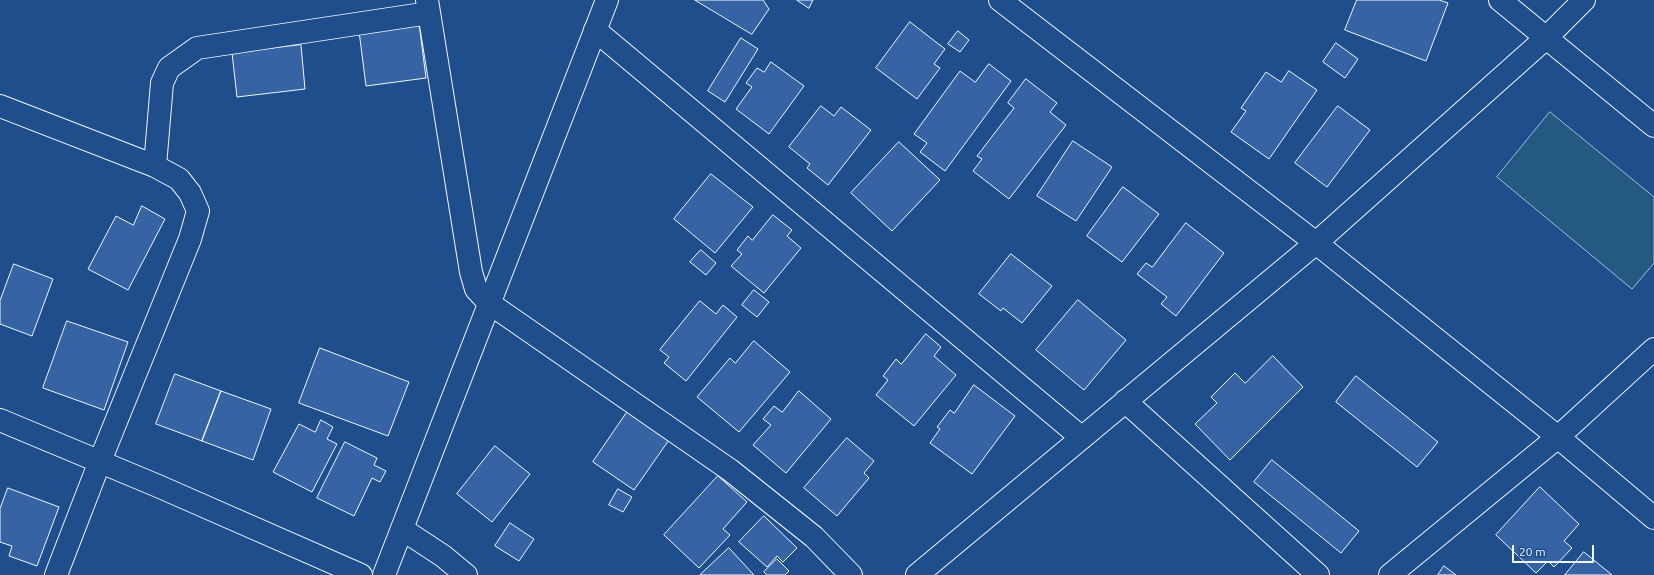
<!DOCTYPE html>
<html>
<head>
<meta charset="utf-8">
<style>
  body { margin:0 }
  #map { position:relative; width:1654px; height:575px; overflow:hidden; background:#1f4e8c; font-family:Ubuntu,sans-serif }
  canvas { display:block }
  .scale { position:absolute; left:1512px; top:545px; width:82px; height:18px; box-sizing:border-box; border:2px solid #f2f6ff; border-top:0; padding-left:5px; font-size:12px; line-height:14px; white-space:nowrap; color:#f2f6ff; -webkit-text-stroke:3px #1f4e8c; paint-order:stroke }
</style>
</head>
<body>
<div id="map">
<canvas width="1654" height="575"></canvas>
<div class="scale">20 m</div>
</div>
<script>
const c = document.querySelector('canvas').getContext('2d');
c.lineJoin = 'round';
function fill(path, color) { c.fillStyle = color; c.fill(path, 'evenodd'); }
function stroke(path, color, width, dash) { c.strokeStyle = color; c.lineWidth = width; c.lineCap = dash ? 'butt' : 'round'; c.setLineDash(dash || []); c.stroke(path); }
const green = new Path2D(`
  M1550,112L1654,197V263L1632,289L1497,177Z`);
const building = new Path2D(`
  M695,0H763L769,9L752,34Z
  M797,0H813L809,8Z
  M1357,0H1439L1448,3L1426,61L1345,30Z
  M910,22L945,49L934,64L940,68L917,99L876,68Z
  M419,23L426,78L366,86L359,31Z
  M958,31L969,40L960,52L948,44Z
  M741,38L758,49L725,102L708,91Z
  M1336,43L1358,59L1345,78L1323,62Z
  M301,45L305,89L237,97L232,53Z
  M771,62L804,86L769,134L736,109L752,87L746,83L757,68L764,72Z
  M989,64L1011,81L945,171L920,152L927,143L914,134L960,71L975,82Z
  M1289,71L1317,90L1269,159L1231,132L1246,111L1241,108L1266,72L1281,82Z
  M1026,79L1057,103L1050,112L1066,125L1009,199L973,171L982,159L977,156L1014,108L1008,103Z
  M821,106L834,116L841,107L871,130L828,185L807,168L810,164L789,147Z
  M1338,106L1370,130L1327,187L1295,163Z
  M1073,141L1112,167L1076,221L1037,196Z
  M899,142L940,180L892,231L851,193Z
  M711,174L753,207L715,253L674,219Z
  M1123,187L1159,214L1122,262L1087,236Z
  M142,206L165,219L128,290L88,269L116,216L133,225Z
  M773,215L792,230L787,236L801,248L764,293L731,266L742,254L737,250L748,236L752,240Z
  M1186,223L1224,253L1176,316L1161,304L1167,297L1137,274L1146,263L1152,267Z
  M701,250L716,263L706,275L690,262Z
  M1011,254L1052,286L1022,323L1003,308L1001,311L979,294Z
  M14,264L53,279L32,336L0,324V301Z
  M754,290L769,302L757,317L742,305Z
  M1078,300L1126,340L1084,390L1036,350Z
  M700,301L716,314L723,305L737,317L686,381L664,363L669,357L660,350Z
  M67,321L128,342L104,410L43,388Z
  M926,334L941,347L934,356L956,375L914,426L876,395L888,380L883,376L896,359L901,364Z
  M754,341L790,372L739,432L697,397L730,358L735,363Z
  M320,348L409,382L388,436L299,403Z
  M1273,356L1303,387L1230,460L1195,424L1217,403L1211,397L1235,373L1245,383Z
  M175,374L221,391L202,441L156,424Z
  M1356,376L1438,442L1417,467L1336,402Z
  M974,385L1015,416L972,474L930,443L940,429L937,427L950,410L954,413Z
  M221,391L271,409L253,460L202,441Z
  M799,391L831,419L786,473L753,445L771,425L763,419L774,406L782,412Z
  M630,408L671,437L634,490L593,462Z
  M321,420L333,427L327,439L337,444L312,492L273,472L299,424L315,432Z
  M847,438L874,461L864,473L869,478L837,516L804,488Z
  M345,442L377,458L374,465L386,471L380,482L372,478L354,516L317,498Z
  M495,446L530,474L492,522L457,494Z
  M1272,460L1359,531L1341,553L1254,482Z
  M718,476L747,502L723,529L730,535L699,568L664,535Z
  M1540,487L1579,524L1564,541L1572,548L1554,567L1548,561L1536,573L1496,535Z
  M8,488L59,507L37,566L9,556L12,546L0,542V509Z
  M618,489L632,497L623,512L609,505Z
  M764,516L797,548L783,562L777,556L767,567L739,542Z
  M510,523L534,539L519,561L495,546Z
  M729,548L754,575H700Z
  M1584,552L1612,575H1565Z
  M777,559L789,571L785,575H767L764,572Z
  M1444,566L1456,575H1438Z`);
const minor = new Path2D(`
  M427,0L471,272L476,289L489,303L730,470L814,537L851,575
  M1500,0L1654,126
  M595,30L1082,438
  M0,106L155,166L179,179L190,193L198,211L190,239L100,461L56,575
  M155,166L162,83L169,68L197,48L429,13
  M1125,401L1318,575
  M0,420L158,486L361,575
  M402,529L443,556L466,575
  M917,575L1316,243L1546,38L1584,0
  M1390,575L1558,437L1654,349`);
const tertiary = new Path2D(`
  M1000,0L1316,243L1558,437L1654,518
  M384,575L607,0`);
fill(green, '#245a82');
stroke(green, '#a8bbd7', 1);
fill(building, '#3563a3');
stroke(building, '#f2f6ff', 1);
stroke(minor, '#f2f6ff', 24);
stroke(tertiary, '#f2f6ff', 24);
stroke(minor, '#1f4e8c', 22);
stroke(tertiary, '#1f4e8c', 22);
</script>
</body>
</html>
